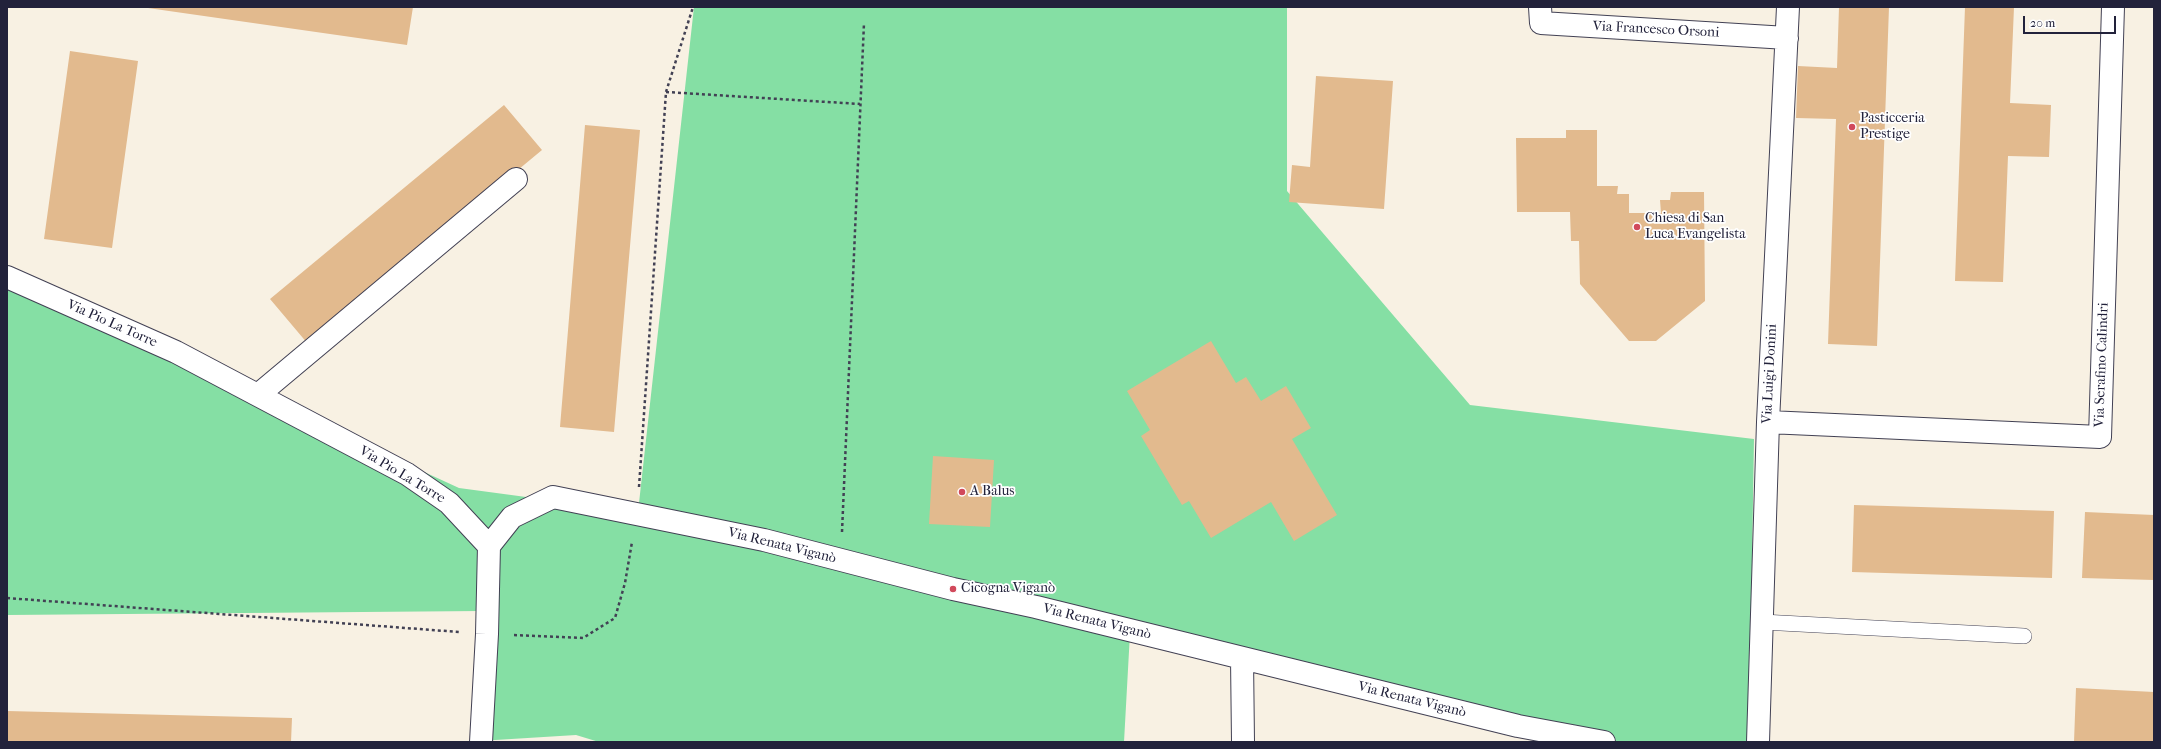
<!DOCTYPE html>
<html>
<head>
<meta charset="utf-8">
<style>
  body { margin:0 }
  #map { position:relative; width:2161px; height:749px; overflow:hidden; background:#f8f1e3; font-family:"IM FELL French Canon",serif }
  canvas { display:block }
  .frame { position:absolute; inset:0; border:8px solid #22223b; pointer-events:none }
  .scale { position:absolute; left:2023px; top:16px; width:93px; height:18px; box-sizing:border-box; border:2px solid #22223b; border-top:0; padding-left:5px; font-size:12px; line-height:14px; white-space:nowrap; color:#22223b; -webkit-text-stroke:3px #fff; paint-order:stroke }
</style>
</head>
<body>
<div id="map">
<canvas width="2161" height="749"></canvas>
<div class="frame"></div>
<div class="scale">20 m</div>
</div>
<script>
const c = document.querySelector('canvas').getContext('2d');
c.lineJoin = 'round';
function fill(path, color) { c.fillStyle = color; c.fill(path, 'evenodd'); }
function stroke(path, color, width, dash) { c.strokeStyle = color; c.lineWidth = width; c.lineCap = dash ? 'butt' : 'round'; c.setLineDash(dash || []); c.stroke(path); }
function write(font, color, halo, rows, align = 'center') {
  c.font = font + ' "IM FELL French Canon",serif'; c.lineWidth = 3.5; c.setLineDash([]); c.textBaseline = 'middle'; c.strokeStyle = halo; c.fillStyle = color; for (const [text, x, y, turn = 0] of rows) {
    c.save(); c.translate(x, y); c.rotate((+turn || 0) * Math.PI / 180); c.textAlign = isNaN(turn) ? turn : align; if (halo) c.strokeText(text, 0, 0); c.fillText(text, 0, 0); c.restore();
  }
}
const green = new Path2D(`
  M694,7H1287V191L1470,405L1754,439L1749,742H1599L1130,633L1124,742H599L576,735L479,741L481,611L7,615V280L459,488L638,512Z`);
const building = new Path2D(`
  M141,7H413L407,45Z
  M1839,7H1889L1877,346L1828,344L1836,119L1796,118L1798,66L1837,68Z
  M1965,7H2014L2010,103L2051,105L2049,157L2008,156L2003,282L1955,281Z
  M70,51L138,61L112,248L44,239Z
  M1316,76L1393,81L1384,209L1289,202L1292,165L1310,167Z
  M504,105L542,150L308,344L270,299Z
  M585,125L640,130L614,432L560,427Z
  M1566,130H1597V186H1618L1617,194H1629V213H1661L1660,200H1670L1671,192H1704L1705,301L1656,341H1629L1580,284L1579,241H1571L1570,212H1517L1516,138H1566Z
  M1211,341L1236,383L1246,377L1261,401L1286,386L1311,428L1292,439L1337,515L1294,541L1271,502L1211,538L1189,501L1182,505L1141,436L1150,430L1127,391Z
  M933,456L994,460L990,527L929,524Z
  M1854,505L2054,511L2052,578L1852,572Z
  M2085,512L2154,515V580L2082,578Z
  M2076,688L2154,692V742H2074Z
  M7,711L292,718L291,742H7Z`);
const path = new Path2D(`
  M666,92L860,104
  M639,487L666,92L693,7
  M842,532L864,23
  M7,598L459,632
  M514,635L583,638L615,618L625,583L632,542`);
const lane = new Path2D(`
  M1762,622L2024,636`);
const street = new Path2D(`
  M1540,7L1541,23L1787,38
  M7,277L176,352L407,474L449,503L489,546L487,634L481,742
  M258,395L516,179
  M1768,422L2100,437L2113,7
  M489,546L512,517L553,497L764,540L953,589L1036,607L1518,726L1604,742
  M1242,658L1243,742
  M1758,742L1768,422L1788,7`);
const markers = [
  [1852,127,4,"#d1495b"],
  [1637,227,4,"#d1495b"],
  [962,492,4,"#d1495b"],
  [953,589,4,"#d1495b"]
];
const streetNames = [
  ["Via Francesco Orsoni",1656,30,3],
  ["Via Pio La Torre",112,324,24],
  ["Via Serafino Calindri",2102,365,-88],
  ["Via Luigi Donini",1770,374,-87],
  ["Via Pio La Torre",402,475,31],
  ["Via Renata Viganò",782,546,14],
  ["Via Renata Viganò",1097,622,14],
  ["Via Renata Viganò",1412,700,14]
];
const poiNames = [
  ["Pasticceria",1860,119],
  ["Prestige",1860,135],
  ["Chiesa di San",1645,219],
  ["Luca Evangelista",1645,235],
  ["A Balus",970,492],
  ["Cicogna Viganò",961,589]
];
fill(green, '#85dfa4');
fill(building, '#e2ba8e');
stroke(lane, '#424154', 16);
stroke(street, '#424154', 24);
stroke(path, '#424154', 2.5, [3, 3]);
stroke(lane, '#fff', 15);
stroke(street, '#fff', 22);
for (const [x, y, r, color] of markers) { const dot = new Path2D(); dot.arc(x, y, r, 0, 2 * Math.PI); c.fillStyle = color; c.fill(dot); stroke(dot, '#fff', 1.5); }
write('14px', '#22223b', '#fff', streetNames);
write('14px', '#22223b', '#fff', poiNames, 'left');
</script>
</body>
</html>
